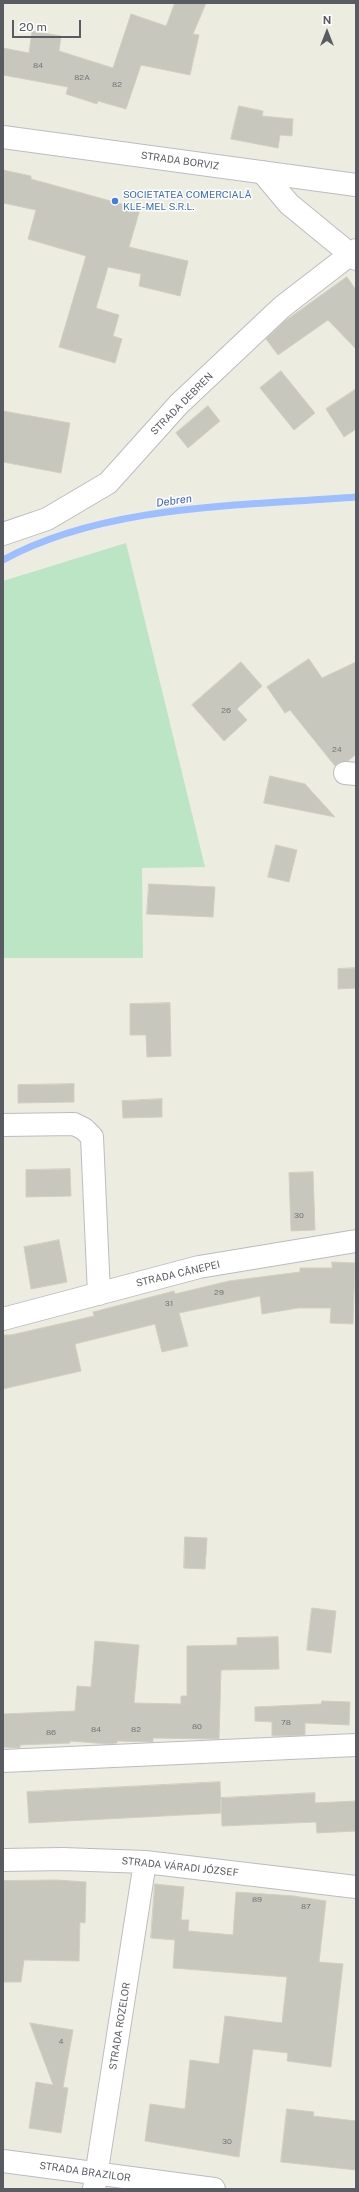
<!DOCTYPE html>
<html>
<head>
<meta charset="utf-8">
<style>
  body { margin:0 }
  #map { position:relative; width:359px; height:2192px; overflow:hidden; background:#edece0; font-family:"Public Sans",sans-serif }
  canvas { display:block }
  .frame { position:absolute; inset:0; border:4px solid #595b62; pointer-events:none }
  .north { position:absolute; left:307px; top:12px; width:40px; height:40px; -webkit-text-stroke:3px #fff; paint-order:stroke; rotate:0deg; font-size:11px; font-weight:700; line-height:16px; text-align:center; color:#595b62 }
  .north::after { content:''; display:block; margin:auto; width:14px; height:18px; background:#595b62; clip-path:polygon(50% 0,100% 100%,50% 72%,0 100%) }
  .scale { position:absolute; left:12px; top:20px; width:69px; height:18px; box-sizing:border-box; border:2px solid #595b62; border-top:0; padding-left:5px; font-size:12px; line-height:14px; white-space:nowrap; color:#595b62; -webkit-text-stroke:3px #fff; paint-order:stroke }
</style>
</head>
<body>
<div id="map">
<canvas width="359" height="2192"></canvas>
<div class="frame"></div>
<div class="north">N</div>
<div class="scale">20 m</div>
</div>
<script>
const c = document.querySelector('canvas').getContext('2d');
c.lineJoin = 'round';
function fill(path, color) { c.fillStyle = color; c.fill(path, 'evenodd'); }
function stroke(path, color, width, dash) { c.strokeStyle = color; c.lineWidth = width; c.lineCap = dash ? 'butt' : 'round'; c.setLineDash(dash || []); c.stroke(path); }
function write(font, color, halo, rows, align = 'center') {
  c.font = font + ' "Public Sans",sans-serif'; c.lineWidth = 3; c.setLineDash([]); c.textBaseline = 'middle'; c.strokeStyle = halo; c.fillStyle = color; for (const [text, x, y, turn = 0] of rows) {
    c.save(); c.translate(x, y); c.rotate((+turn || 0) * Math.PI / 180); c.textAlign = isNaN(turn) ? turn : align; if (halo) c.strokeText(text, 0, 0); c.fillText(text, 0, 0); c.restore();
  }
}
const green = new Path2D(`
  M126,543L205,867L142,868L143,958H3V581Z`);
const stream = new Path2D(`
  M3,560C105,504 242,506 356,497`);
const building = new Path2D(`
  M175,3H206L193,34L199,35L190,75L141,65L126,109L98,101L97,104L66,94L68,87L3,75V48L29,53L32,31L61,36L59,51L113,68L131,14L166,26Z
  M239,106L263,111L262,116L293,119L292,136L280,135L278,148L231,139Z
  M3,170L31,176V179L140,209L129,247L188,261L180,296L139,286L141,274L108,267L96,308L119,315L113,336L122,339L115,363L59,347L86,256L28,239L36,210L3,203Z
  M347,277L356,290V349L328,320L278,355L266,339L285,321Z
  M281,371L315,413L294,430L260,388Z
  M356,389V429L344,437L326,409Z
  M208,406L220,421L188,448L176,433Z
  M3,411L70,423L61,473L3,462Z
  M309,659L322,678L356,662V754L348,761L340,762L335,766L290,710L285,713L267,687Z
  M241,662L262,686L237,709L247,720L224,741L192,705Z
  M270,776L305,784L335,817L264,803Z
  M276,845L297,850L289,882L268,877Z
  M149,884L215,887L213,917L147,914Z
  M356,968V988L338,989V969Z
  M170,1003L171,1056L147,1057L146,1035H130V1004Z
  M74,1084V1102L18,1103V1085Z
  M162,1099V1117L123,1118L122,1101Z
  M70,1169L71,1196L26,1197V1170Z
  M313,1172L315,1230L291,1231L289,1173Z
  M59,1240L67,1282L31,1289L24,1247Z
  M332,1262L355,1263L353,1324L330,1323L331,1308H298L262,1314L260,1296L179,1313L188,1346L162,1352L155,1324L75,1344L81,1371L3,1389V1335H11L94,1316L93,1312L174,1291L175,1294L229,1281L300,1272V1268H332Z
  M185,1537L207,1538L205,1569L184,1568Z
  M312,1608L336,1611L331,1653L307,1650Z
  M278,1637L279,1669L221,1670L219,1739L153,1738V1742L117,1741V1743L109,1744L70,1741V1743L20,1745V1748L3,1747V1714L75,1711L77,1686L91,1687L95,1641L139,1645L134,1703L181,1704V1696H187V1646L237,1645V1638Z
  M322,1701L350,1702L349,1725L305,1723V1735L272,1736V1722L255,1721V1707L321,1704Z
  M220,1782L221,1813L29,1823L27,1792Z
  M315,1793V1803L356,1801V1831L317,1833L316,1822L222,1826L221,1798Z
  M57,1880L86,1882L85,1923L80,1922L79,1961L24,1960L21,1982H3V1881Z
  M155,1884L184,1887L181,1920H189L188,1931L233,1935L236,1892L294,1896L326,1901L319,1962L343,1964L331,2067L287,2061L288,2053L253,2049L239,2157L145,2141L150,2104L185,2109L190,2060L219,2064L225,2016L282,2023L287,1977L173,1968L175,1940L151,1938Z
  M30,2023L73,2030L63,2087L68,2088L61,2133L29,2128L36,2082L53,2085Z
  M287,2109L314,2112L313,2116L356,2121V2170L281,2162Z`);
const street = new Path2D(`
  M262,172L289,204L356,259
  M3,534L47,519L108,483L179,404L282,307L356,250
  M345,773L356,774
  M3,1125L74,1124L84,1129L92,1137L99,1294
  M3,1319L199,1267L356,1241
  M3,1761L356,1745
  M3,1860L63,1859L145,1862L356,1887
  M3,2161L214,2189
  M94,2189L145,1862`);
const secondary = new Path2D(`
  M3,137L356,185`);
const markers = [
  [115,201,4,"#3f7fe0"]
];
const numberNames = [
  ["84",38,66],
  ["82A",82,78],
  ["82",117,85],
  ["26",226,711],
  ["24",337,750],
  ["30",299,1216],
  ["29",219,1293],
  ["31",169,1304],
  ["78",286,1723],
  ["80",197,1727],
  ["84",96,1730],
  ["82",136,1730],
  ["86",51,1733],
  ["89",257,1900],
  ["87",306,1907],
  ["4",61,2042],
  ["30",227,2142]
];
const streetNames = [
  ["STRADA BORVIZ",180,161,8],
  ["STRADA DEBREN",182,404,-45],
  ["STRADA CÂNEPEI",178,1274,-13],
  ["STRADA VÁRADI JÓZSEF",180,1867,6],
  ["STRADA ROZELOR",120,2026,-81],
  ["STRADA BRAZILOR",85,2172,8]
];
const shopNames = [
  ["SOCIETATEA COMERCIALĂ",123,195],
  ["KLE-MEL S.R.L.",123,207]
];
const waterNames = [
  ["Debren",174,501,-8]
];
fill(green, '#bbe5c5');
stroke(stream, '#9ebfff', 7);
fill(building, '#c7c7bd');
stroke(building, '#d1cfbe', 1);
stroke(street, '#bbbcc2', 24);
stroke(secondary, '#bbbdc5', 24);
stroke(street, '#fff', 22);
stroke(secondary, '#fff', 22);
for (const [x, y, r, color] of markers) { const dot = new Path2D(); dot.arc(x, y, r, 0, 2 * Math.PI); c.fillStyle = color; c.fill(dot); stroke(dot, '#fff', 1.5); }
write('8px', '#747679', null, numberNames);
write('10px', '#595b62', '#fff', streetNames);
write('10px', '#366cbe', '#fff', shopNames, 'left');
write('italic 11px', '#3e63c4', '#fff', waterNames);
</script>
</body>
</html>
